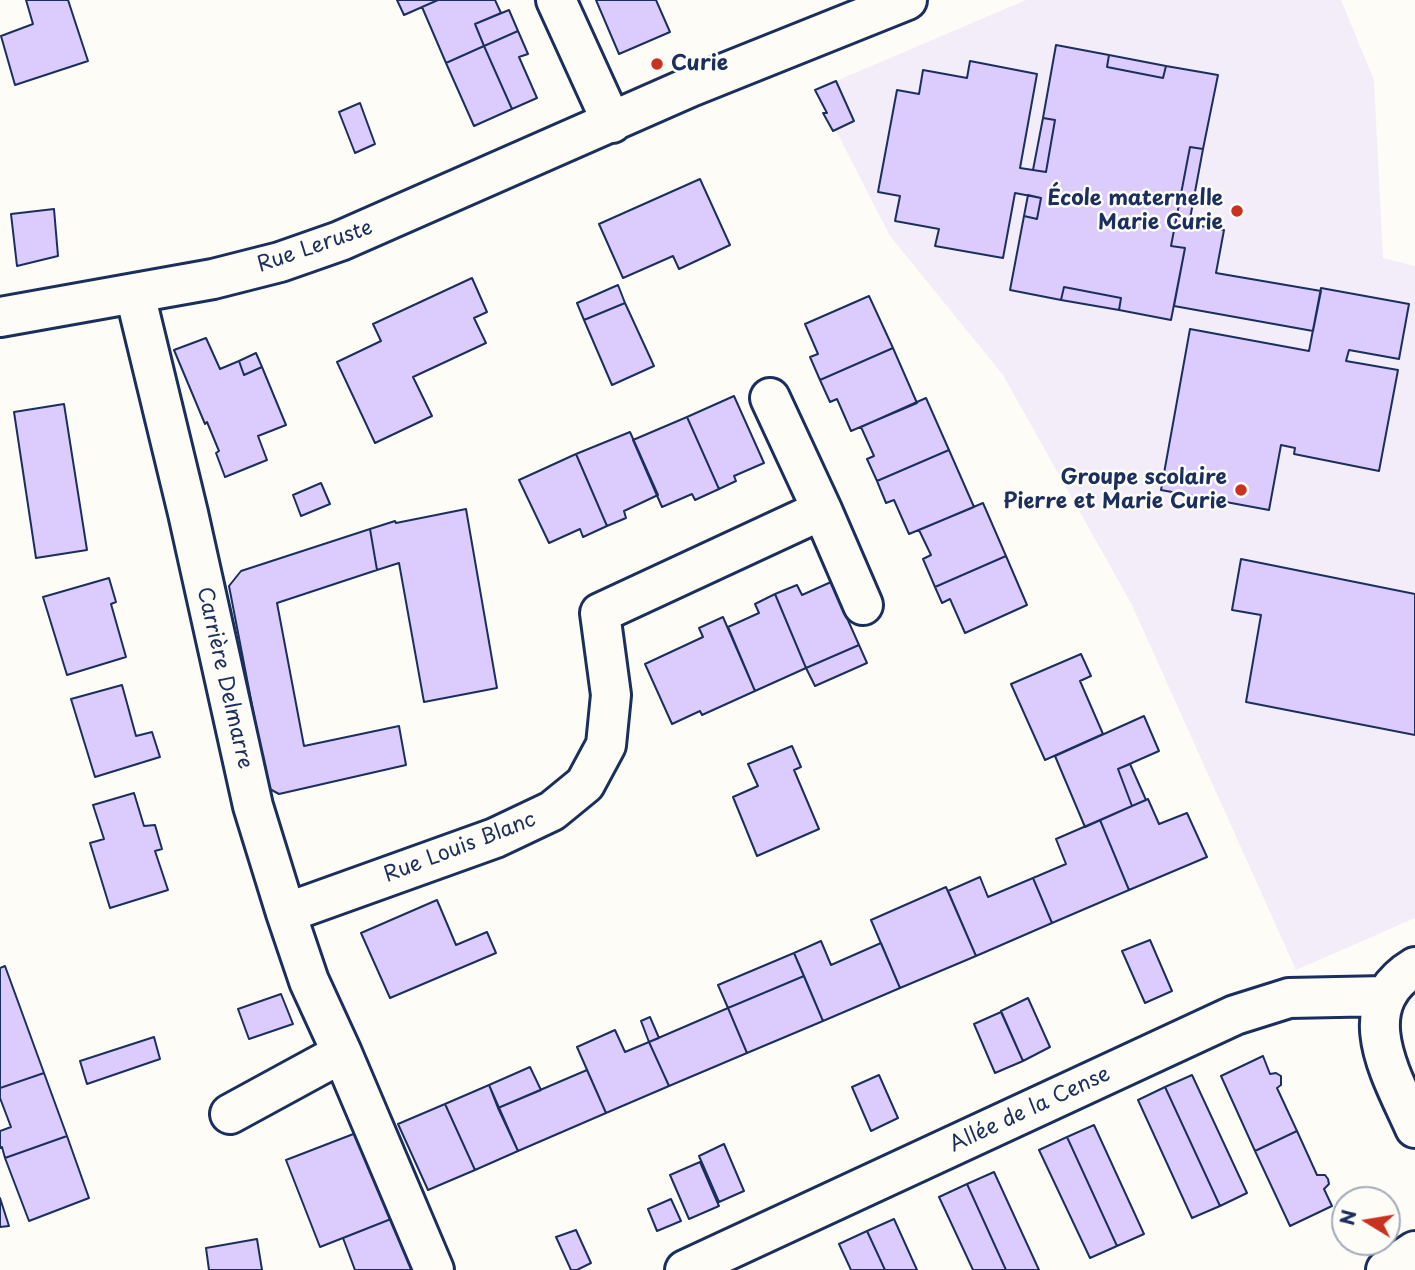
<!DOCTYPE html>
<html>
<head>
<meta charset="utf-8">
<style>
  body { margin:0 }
  #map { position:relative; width:1415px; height:1270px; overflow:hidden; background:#fdfcf7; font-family:"Playpen Sans",sans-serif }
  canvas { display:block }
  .north { position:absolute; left:1331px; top:1186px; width:70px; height:70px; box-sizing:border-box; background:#fdfcf7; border:2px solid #a3aaba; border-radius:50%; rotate:281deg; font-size:19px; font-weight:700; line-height:28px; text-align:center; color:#1b2f5e }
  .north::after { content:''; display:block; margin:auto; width:24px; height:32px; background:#c8321e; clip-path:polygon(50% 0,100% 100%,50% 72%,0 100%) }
</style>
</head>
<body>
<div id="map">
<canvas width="1415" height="1270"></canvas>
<div class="north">N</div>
</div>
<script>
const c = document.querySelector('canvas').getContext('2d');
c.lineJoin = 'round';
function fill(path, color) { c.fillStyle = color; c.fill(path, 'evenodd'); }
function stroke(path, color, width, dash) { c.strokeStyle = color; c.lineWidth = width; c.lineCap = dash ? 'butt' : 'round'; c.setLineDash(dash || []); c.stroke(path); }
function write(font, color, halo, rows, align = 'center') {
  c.font = font + ' "Playpen Sans",sans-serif'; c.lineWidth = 5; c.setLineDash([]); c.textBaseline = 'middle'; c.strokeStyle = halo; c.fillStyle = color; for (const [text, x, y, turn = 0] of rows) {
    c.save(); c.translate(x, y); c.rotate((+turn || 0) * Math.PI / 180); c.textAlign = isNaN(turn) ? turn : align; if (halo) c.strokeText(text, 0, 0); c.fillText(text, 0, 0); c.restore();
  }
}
const built = new Path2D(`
  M1026,0H1341L1374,80L1383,258L1415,266V918L1296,970L1132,605L1003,375L890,236L815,90Z`);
const building = new Path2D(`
  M26,0H68L88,61L15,85L1,36L33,24Z
  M397,0H438L404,15Z
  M438,0H495L501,13L475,24L484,46L446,63L422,7Z
  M596,0H656L670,32L619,54Z
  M509,10L518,31L484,46L475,24Z
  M518,31L528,54L519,57L537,98L512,109L484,46Z
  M1056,45L1109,55L1107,67L1163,78L1166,66L1218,75L1203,149L1190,147L1171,246L1185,248L1171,320L1119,310L1121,298L1064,287L1061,300L1010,290L1024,216L1037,219L1041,198L1015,193L1003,258L935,246L939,229L895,221L900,196L878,192L897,90L919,94L923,70L967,78L970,61L1037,74L1020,168L1046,172L1055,120L1043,118Z
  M484,46L512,109L474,126L446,63Z
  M1109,55L1166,66L1163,78L1107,67Z
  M836,81L854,121L833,131L823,113H827L815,90Z
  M360,103L375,144L355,153L339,112Z
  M1043,118L1055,120L1046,172L1033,170Z
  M1190,147L1203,149L1189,224L1224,230L1216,273L1321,291L1313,331L1174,306L1185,248L1171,246Z
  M700,179L730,245L679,269L673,256L623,278L599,224Z
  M1028,195L1041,198L1037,219L1024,216Z
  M54,209L58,256L17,266L11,214Z
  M472,278L487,312L474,318L486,343L413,377L432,416L375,443L337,362L381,341L373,324Z
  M618,285L625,303L584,320L577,303Z
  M1064,287L1121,298L1119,310L1061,300Z
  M1321,288L1409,304L1399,359L1349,350L1346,361L1398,370L1379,471L1294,454L1295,448L1281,445L1269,510L1161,490L1190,329L1309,351Z
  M869,296L893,348L820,380L810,357L818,354L805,324Z
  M625,303L654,366L612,385L584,320Z
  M206,338L220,369L239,361L244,375L262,367L286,425L258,436L267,460L225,477L216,453L219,451L207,422L205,424L174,350Z
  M893,348L917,403L851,431L837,399L830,402L820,380Z
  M256,353L262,367L244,375L239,361Z
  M734,396L764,463L734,476L736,481L719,489L687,417Z
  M926,398L949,450L877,481L867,459L874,456L861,427Z
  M64,404L87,550L36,558L14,412Z
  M687,417L719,489L695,500L692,494L662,507L633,440Z
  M630,432L658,495L624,511L626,518L607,526L576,454Z
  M949,450L974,507L909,534L894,500L886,503L877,481Z
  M576,454L607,526L583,537L580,529L549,543L519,480Z
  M321,483L330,504L301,516L293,495Z
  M983,503L1006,556L935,587L923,559L931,555L919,530Z
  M466,509L497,688L424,702L399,563L377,570L370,529L395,521L396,523Z
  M370,529L377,570L277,603L304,746L399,726L406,765L279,794L268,788L229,586L241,571Z
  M1006,556L1027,605L965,633L950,599L942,603L935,587Z
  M1241,559L1415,594V735L1246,702L1261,615L1232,610Z
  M109,578L116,602L111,604L126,657L67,675L43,597Z
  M831,582L859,645L806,668L775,594L797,585L802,595Z
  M775,594L806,668L755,691L728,627L759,613L755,604Z
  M723,617L755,691L702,715L700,711L672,724L645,664L703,637L699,628Z
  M859,645L867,663L815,686L806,668Z
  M1081,654L1091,676L1080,681L1103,734L1045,760L1011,684Z
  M122,685L136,736L152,732L160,757L95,777L71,699Z
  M1144,716L1159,751L1118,769L1132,806L1085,827L1055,756Z
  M792,746L801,767L794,770L819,829L757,856L733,797L758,786L748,764Z
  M1130,764L1146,800L1132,806L1118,769Z
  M134,793L144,826L155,825L162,849L155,851L168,890L110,908L90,843L104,839L93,805Z
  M1148,799L1159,824L1187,813L1207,857L1129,890L1100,820Z
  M1100,820L1129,890L1052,923L1033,878L1066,864L1056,839Z
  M980,877L988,897L1033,878L1052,923L976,956L948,891Z
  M946,887L976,956L900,988L871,920Z
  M437,900L456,945L487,932L496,953L390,998L361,933Z
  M1150,940L1172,991L1145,1003L1122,951Z
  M821,941L831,965L881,943L900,988L823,1021L794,953Z
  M794,953L804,976L728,1008L718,985Z
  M5,966L44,1073L0,1088V968Z
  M804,976L823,1021L747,1053L728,1008Z
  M281,994L293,1024L249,1039L238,1009Z
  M1028,998L1050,1047L1023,1061L1001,1011Z
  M728,1008L747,1053L669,1086L649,1042Z
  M1001,1012L1023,1061L995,1073L974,1024Z
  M650,1017L659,1038L649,1042L641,1021Z
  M615,1030L625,1052L649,1042L669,1086L606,1113L577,1047Z
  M154,1037L160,1059L87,1084L80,1061Z
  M1263,1056L1270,1074L1276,1073L1281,1076V1085L1277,1088L1297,1131L1255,1151L1221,1076Z
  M530,1067L541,1090L498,1108L489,1085Z
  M587,1070L606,1113L518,1151L498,1108Z
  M44,1073L67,1136L5,1158L2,1147L0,1148V1131L11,1127L0,1098V1088Z
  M879,1075L898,1118L871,1131L852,1087Z
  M1192,1075L1247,1193L1220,1206L1165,1087Z
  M489,1085L518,1151L475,1170L445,1104Z
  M1165,1087L1220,1206L1192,1218L1138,1100Z
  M445,1104L475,1170L428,1190L398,1124Z
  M1094,1125L1144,1234L1117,1246L1067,1137Z
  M1297,1131L1317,1175H1325L1328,1179L1329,1184L1324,1189L1332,1206L1290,1226L1255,1151Z
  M356,1133L391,1219L320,1247L286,1160Z
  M67,1136L89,1198L29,1221L5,1158Z
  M1067,1137L1117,1246L1090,1258L1039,1150Z
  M724,1144L744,1191L719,1202L699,1156Z
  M700,1162L719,1206L689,1219L670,1175Z
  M994,1172L1039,1270H1006L967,1184Z
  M967,1184L1006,1270H973L939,1197Z
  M0,1198L9,1226L0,1227Z
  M671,1199L681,1221L657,1231L648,1209Z
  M391,1219L412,1270H355L343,1238Z
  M894,1219L917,1270H885L867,1231Z
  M576,1230L591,1263L577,1270H571L556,1237Z
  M867,1231L885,1270H851L839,1244Z
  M257,1239L262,1270H209L206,1248Z`);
const minor = new Path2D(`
  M556,0L612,123
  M135,294L188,513L253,806L286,913L309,981L342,1053
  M0,317L213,279L280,262L340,241L690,87L907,0
  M822,510L863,605
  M286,913L495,838L552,811L585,784L606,745L611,695L600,613L822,510L770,398
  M1415,967C1349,1007 1392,1076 1415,1128
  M230,1114L342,1053L434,1270
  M685,1270L1235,1015L1289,998L1386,996
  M1386,1270L1415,1251`);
const markers = [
  [657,64,7,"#c8321e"],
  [1237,211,7,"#c8321e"],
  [1241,490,7,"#c8321e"]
];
const poiNames = [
  ["Curie",671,64,"left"],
  ["École maternelle",1223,199],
  ["Marie Curie",1223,223],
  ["Groupe scolaire",1227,478],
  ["Pierre et Marie Curie",1227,502]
];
const streetNames = [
  ["Rue Leruste",315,247,-19],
  ["Carrière Delmarre",224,678,77],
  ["Rue Louis Blanc",460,848,-21],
  ["Allée de la Cense",1030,1110,-25]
];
fill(built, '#f3edf9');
fill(building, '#dccbfd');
stroke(building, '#1b2f5e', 2);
stroke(minor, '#1b2f5e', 44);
stroke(minor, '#fdfcf7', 38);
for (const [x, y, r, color] of markers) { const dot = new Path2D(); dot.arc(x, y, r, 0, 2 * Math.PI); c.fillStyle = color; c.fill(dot); stroke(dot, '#fdfcf7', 2.5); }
write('bold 21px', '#1b2f5e', '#fdfcf7', poiNames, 'right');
write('21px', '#1b2f5e', '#fdfcf7', streetNames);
</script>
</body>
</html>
